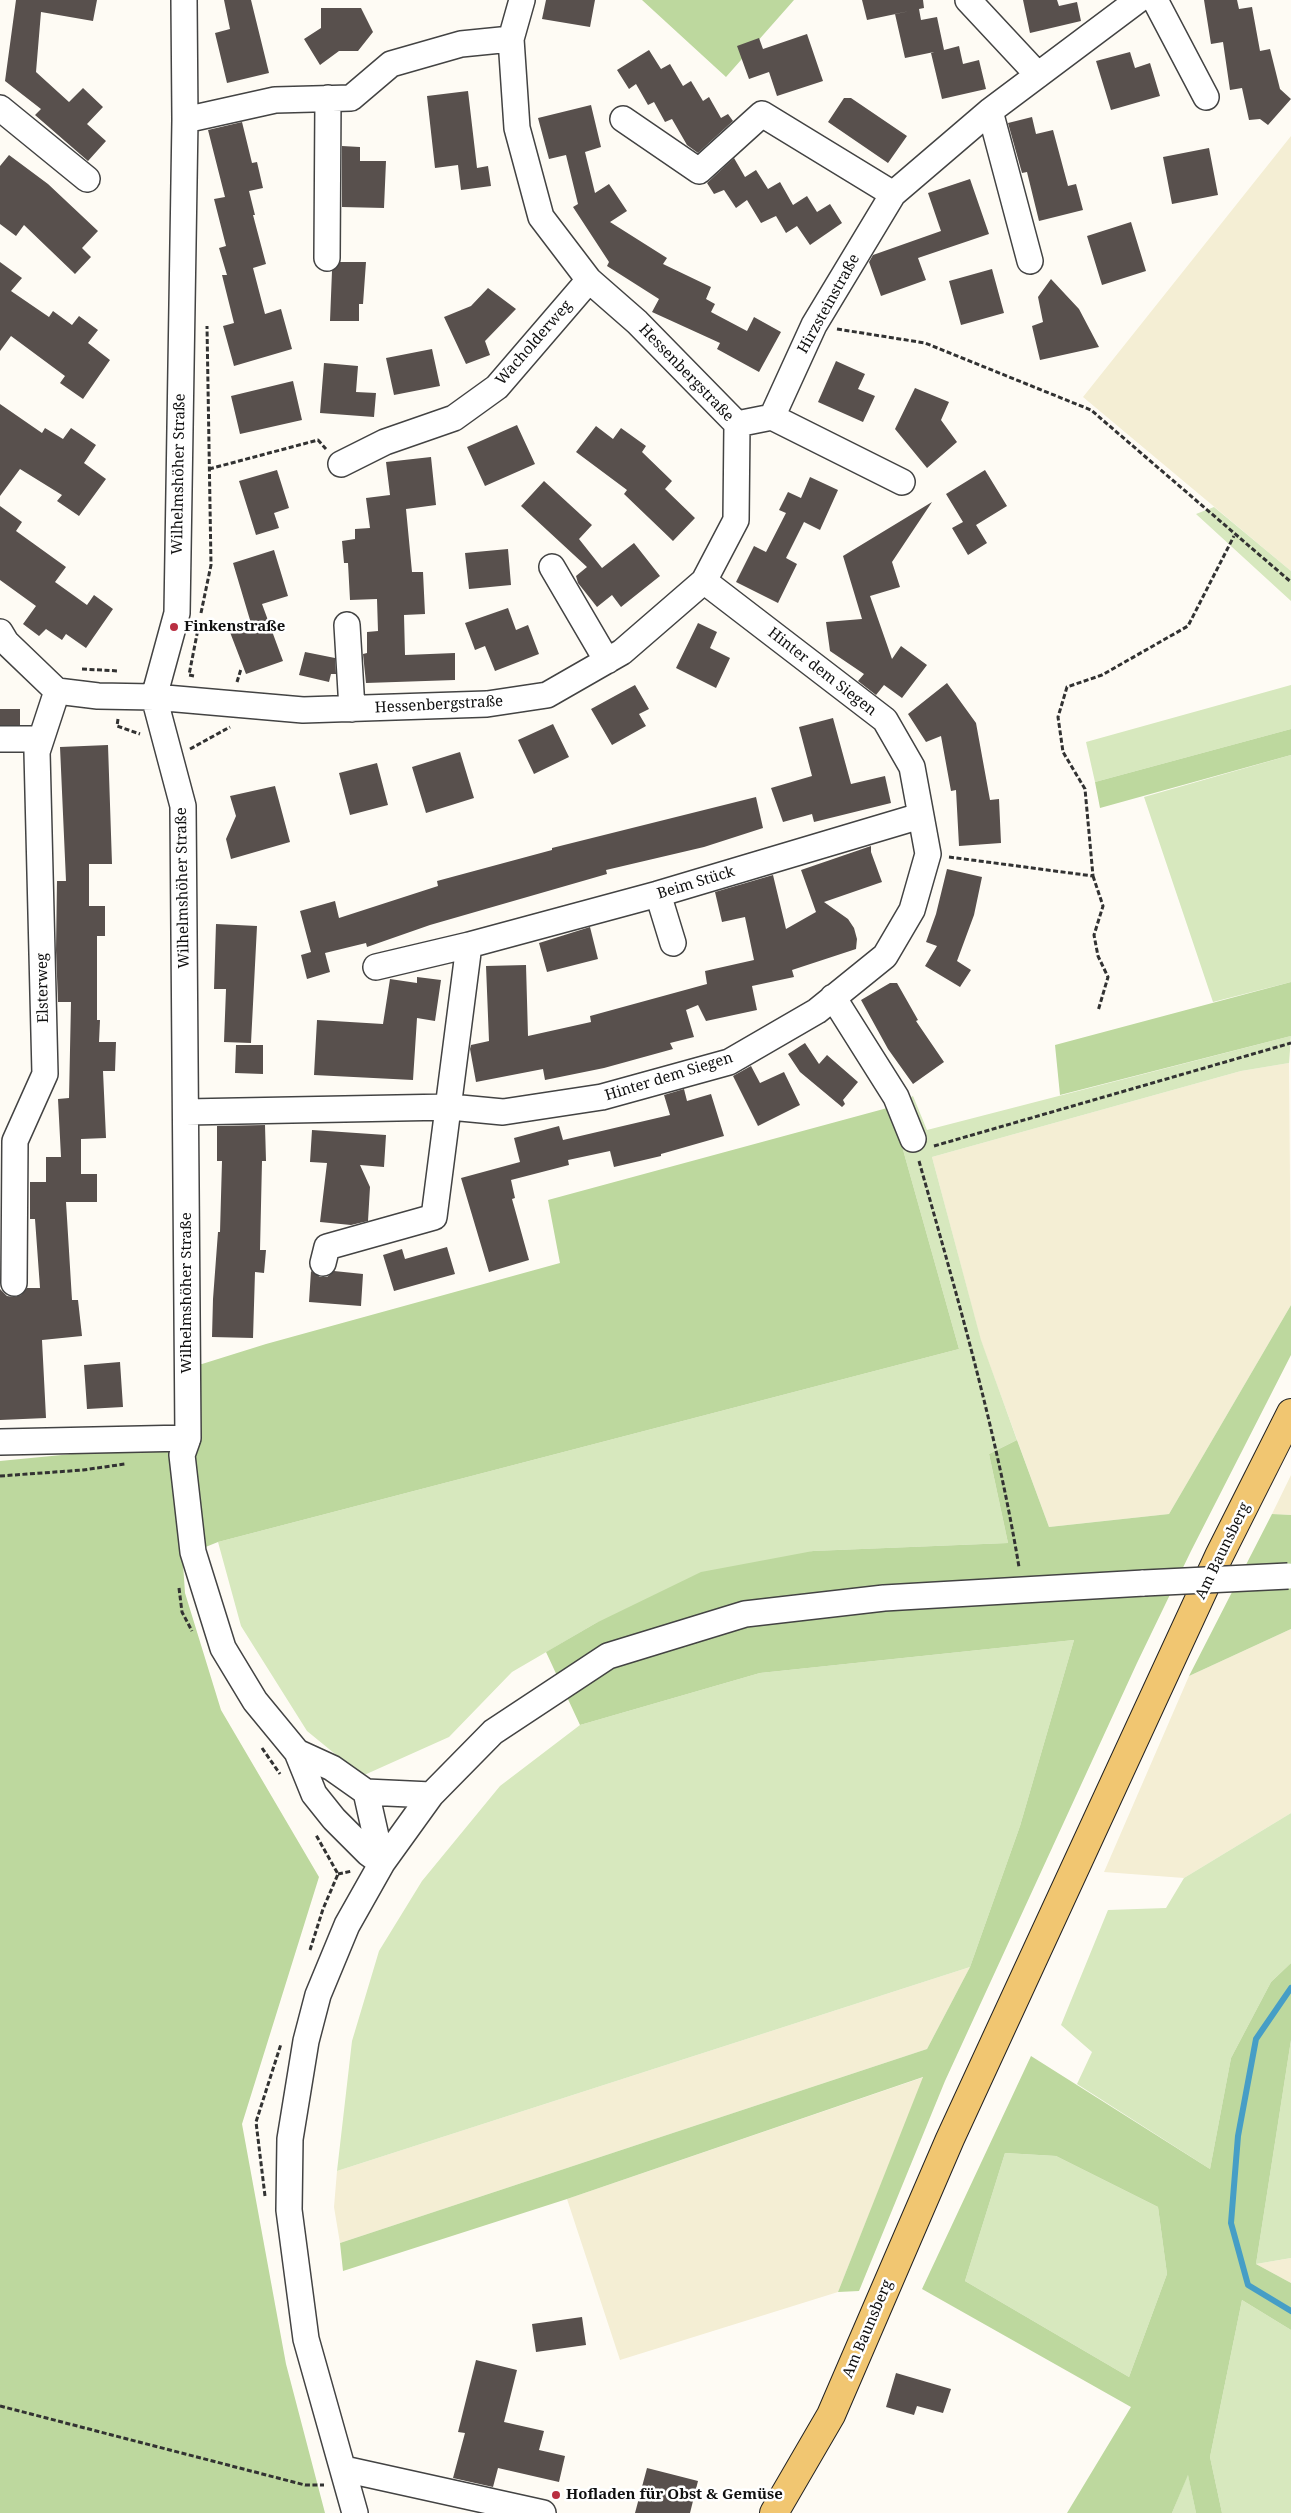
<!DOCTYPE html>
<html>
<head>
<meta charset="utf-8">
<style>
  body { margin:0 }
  canvas { display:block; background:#fefbf4 }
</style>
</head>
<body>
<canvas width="1291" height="2513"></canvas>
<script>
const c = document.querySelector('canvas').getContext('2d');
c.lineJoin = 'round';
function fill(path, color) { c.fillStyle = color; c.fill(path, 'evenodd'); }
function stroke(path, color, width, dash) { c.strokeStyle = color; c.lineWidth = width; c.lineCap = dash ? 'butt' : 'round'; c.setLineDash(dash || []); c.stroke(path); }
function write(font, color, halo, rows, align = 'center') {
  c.font = font + ' "Noto Serif",serif'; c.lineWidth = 5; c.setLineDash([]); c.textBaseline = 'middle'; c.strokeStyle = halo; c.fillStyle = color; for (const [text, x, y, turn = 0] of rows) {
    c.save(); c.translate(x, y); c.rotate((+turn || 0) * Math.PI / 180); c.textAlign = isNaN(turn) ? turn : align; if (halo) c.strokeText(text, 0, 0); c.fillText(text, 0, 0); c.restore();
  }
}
const farmland = new Path2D(`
  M1291,136V571L1083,397Z
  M1289,1063L1291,1305L1169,1514L1049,1527L981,1341L932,1157L1241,1071Z
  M1291,1475V1515L1272,1514Z
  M1291,1629V1813L1184,1878L1104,1872L1189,1676Z
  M970,1967L927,2049L340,2243L334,2207L337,2171Z
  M924,2077L838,2292L620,2360L567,2199Z
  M1291,2258V2283L1256,2264Z`);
const green = new Path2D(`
  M1214,507L1291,571V601L1196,514Z
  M1291,685V729L1095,782L1086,742Z
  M1291,755V982L1213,1002L1144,797Z
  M1291,1036L1289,1063L1241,1071L932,1157L981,1340L1017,1440L989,1454L1008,1543L813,1551L596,1623L512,1672L449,1737L362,1776L307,1731L241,1626L218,1542L959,1349L891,1107L913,1096L927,1130Z
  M1074,1640L1020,1826L970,1967L337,2171L352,2041L379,1951L422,1881L500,1786L580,1725L760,1673Z
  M1291,1813V1963L1271,1982L1231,2058L1210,2169L1077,2084L1092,2052L1061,2025L1108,1910L1166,1908L1184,1878Z
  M1291,2040V2258L1256,2264Z
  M1005,2153L1056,2156L1158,2207L1167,2274L1129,2377L965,2281Z
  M1242,2300L1291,2330V2513H1222L1210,2457Z
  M1188,2474L1196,2513H1172Z`);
const forest = new Path2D(`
  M642,0H794L726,77Z
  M1291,729V755L1100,808L1095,782Z
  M1291,982V1036L1060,1095L1055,1045Z
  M891,1107L959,1349L218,1542L193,1552L184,1486L174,1363L202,1364L266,1344L560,1263L548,1200Z
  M1291,1305V1355L1191,1551L1137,1663L945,2081L859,2291L838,2292L923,2077L567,2199L343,2271L340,2243L927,2049L970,1967L1020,1826L1074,1640L760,1673L580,1725L546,1652L596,1623L701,1572L813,1551L1008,1543L989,1454L1017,1440L1049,1527L1169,1514Z
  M175,1444L185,1593L221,1710L319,1877L242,2124L286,2364L325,2513H0V1461Z
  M1272,1514L1291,1515V1629L1189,1676Z
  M1291,1963V2040L1256,2264L1291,2283V2330L1242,2300L1210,2457L1222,2513H1196L1188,2475L1172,2513H1067L1131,2407L922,2289L1031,2056L1210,2169L1231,2058L1271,1982ZM1005,2153L1056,2156L1158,2207L1167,2274L1129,2377L965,2281Z`);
const stream = new Path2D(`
  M1291,1988L1256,2039L1238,2136L1231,2223L1248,2285L1291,2311`);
const building = new Path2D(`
  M16,0H97L93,21L41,12L36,72L69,102L83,88L103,107L87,124L106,141L88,161L35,115L41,109L5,81Z
  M224,0H251L269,73L227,83L215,33L230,29Z
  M546,0H595L590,27L542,19Z
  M862,0H923L924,8L919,9L921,20L937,17L944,50L959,46L963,64L979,60L986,89L942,99L931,53L934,52L905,58L895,14L910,11L867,20Z
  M1023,0H1057L1059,6L1077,2L1081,21L1030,33Z
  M1204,0H1237L1239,9L1252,7L1260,51L1270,49L1280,89L1291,99L1268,125L1260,119L1249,120L1242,88L1230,90L1223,42L1211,44Z
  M321,8H361L373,32L358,51H339L320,65L304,39L321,28Z
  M807,34L823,81L777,96L769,72L749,79L737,46L759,38L763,49Z
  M649,50L661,69L670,64L683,86L691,81L703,101L709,97L721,118L728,114L733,121L698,153L687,145L672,119L665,122L654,102L648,105L636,84L629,89L617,70Z
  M1130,52L1135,68L1150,63L1160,96L1111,110L1096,61Z
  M468,91L477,168L488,166L491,186L461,190L458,165L435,168L427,96Z
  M844,98H851L907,136L888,163L828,122Z
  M591,105L601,147L585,152L595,193L609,184L627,211L610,222L667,258L663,264L711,287L706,299L715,304L711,312L747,331L754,317L781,332L759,372L717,349L720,343L652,312L659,299L607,266L609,262L573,207L578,204L566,155L549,159L538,118Z
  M1032,117L1036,134L1053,130L1068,186L1076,184L1083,210L1039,221L1027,172L1022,173L1008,123Z
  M242,122L252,163L257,162L263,188L249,191L255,215H253L266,264L253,268L265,314L281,309L292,349L234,366L223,326L234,323L222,275H227L219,248L226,246L214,199L225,197L208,130Z
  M342,146L360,147V161H386L384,208L342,207Z
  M1209,148L1218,195L1172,204L1163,157Z
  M9,155L48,184L98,231L82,248L91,257L75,274L24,225L16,236L0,224V166Z
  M734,158L745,177L756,170L768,189L780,182L793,205L807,196L817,212L830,204L842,223L810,245L797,226L786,233L776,216L761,223L747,200L736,208L724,190L714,194L707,183Z
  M970,179L989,234L918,258L926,280L881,296L869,262L873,255L941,231L928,193Z
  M1131,222L1146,271L1102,285L1087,236Z
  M0,262L22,278L11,291L49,317L53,311L72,325L79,316L98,330L88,343L110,360L83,399L60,383L65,376L11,336L0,351Z
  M340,262H366L363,304H359V321H330L332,271Z
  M992,269L1004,313L961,325L949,281Z
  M1051,279L1079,309L1099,347L1040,360L1032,326L1043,322L1038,297Z
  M488,288L516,309L485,341L490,355L466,364L444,317L471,306Z
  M432,349L440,386L394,395L386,358Z
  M836,361L865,374L858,389L875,396L863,422L818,402Z
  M324,363L358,366L356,392L376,393L374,417L320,413Z
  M293,381L302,420L240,434L231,396Z
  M915,388L949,402L941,420L957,442L927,468L895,429Z
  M0,404L42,433L45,428L63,439L71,428L96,445L84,463L106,479L79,516L57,501L62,495L20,469L0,496Z
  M517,425L535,464L485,486L467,447Z
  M596,426L613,439L621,428L646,446L642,452L672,481L665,489L695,518L673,541L624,494L627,490L576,452Z
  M431,457L436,505L406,509L412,572H423L425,614L404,615L405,655L455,653V680L366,683L363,654L367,653V632L378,631L377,599L350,600L348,563H344L342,541L355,539V529L370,528L366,498L390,495L386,462Z
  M277,470L289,508L274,513L279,528L256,535L239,481Z
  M985,470L1007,506L976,525L987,543L968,555L952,528L963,522L946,494Z
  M810,477L838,490L820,530L804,522L786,558L797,564L778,603L736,582L754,546L766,552L786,513L779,510L788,492L801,498Z
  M544,481L592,525L579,539L602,568L634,543L660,576L621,607L612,595L597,607L578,583L576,576L587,567L521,506Z
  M932,502L892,562L900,587L870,596L892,659L901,646L927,665L902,698L884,685L876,695L858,681L864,674L830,651L826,622L862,619L843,556Z
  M0,506L22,522L16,531L66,567L55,582L87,605L94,595L113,609L86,648L66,634L62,640L46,629L39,636L23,624L36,606L0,580Z
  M508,549L511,585L469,589L465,553Z
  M274,550L288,596L262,604L283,661L246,674L228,627L250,620L233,563Z
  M508,608L516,630L528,625L539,654L495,671L485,646L475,650L465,623Z
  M698,623L717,632L710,648L730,658L716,688L676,668Z
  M305,652L335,658L336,674H331L329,682L299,675Z
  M947,683L976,723L990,800L999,799L1001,843L959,846L956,790L951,791L941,736L926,742L908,714Z
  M635,685L649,709L639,714L646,726L612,745L591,709Z
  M0,709H20V725H0Z
  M833,718L851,784L885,776L891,803L814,822L812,814L783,822L771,788L812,776L799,727Z
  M553,724L569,757L534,774L518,740Z
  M108,745L112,864H89V906H105V936H97V1020H100L99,1042H116L115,1071H103L106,1138L81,1139V1174H97V1202H66L72,1300H78L82,1336L42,1340L46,1418L0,1420V1289L7,1296L14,1297L21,1295L27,1288H40L35,1219H30V1182H46V1157H61L58,1099L69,1098L71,1002H58L56,950L57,881H66L60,747Z
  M460,752L474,798L426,813L412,767Z
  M377,763L388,805L350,815L339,773Z
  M275,786L290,842L231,859L226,839L236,816L230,796Z
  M756,797L763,828L704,847L606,870L607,874L430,925L367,947L366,943L325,953L330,972L307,979L301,955L311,952L300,911L335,901L339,918L438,886L437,881L552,850V848Z
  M871,846V852L882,882L824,902L848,919L854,928L857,939L856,949L792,970L794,977L752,986L757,1010L706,1021L698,1005L686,1010L694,1037L670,1043L673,1049L604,1068L545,1080L543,1069L476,1082L470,1049L471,1045L489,1041L486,966L526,965L528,1036L591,1022L590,1016L707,984L705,971L754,960L745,917L722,922L715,892L773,875L786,929L816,912L801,870Z
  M947,869L982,877L974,915L957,961L971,970L960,987L925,966L937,946L926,942L936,914Z
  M216,924L257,926L251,1043L224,1042L226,989H214Z
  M590,927L598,959L547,972L539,943Z
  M417,977L441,980L435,1021L417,1018L413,1080L314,1075L317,1020L383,1024L390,979L417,983Z
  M890,983H897L918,1020L916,1021L944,1062L913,1084L888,1049L861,1000Z
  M805,1043L819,1064L827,1055L858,1082L843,1100L845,1104L842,1107L800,1072L788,1054Z
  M236,1045H263V1074L235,1073Z
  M751,1066L760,1083L784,1072L800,1105L758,1126L733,1076Z
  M684,1089L687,1101L711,1094L724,1136L661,1154V1156L614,1167L610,1151L568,1160L569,1165L511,1180L515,1198L512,1199L529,1260L489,1272L461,1178L520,1162L514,1138L559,1126L563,1140L670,1115L664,1095Z
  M265,1125L266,1161H262L260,1250H266L264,1273L255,1272L253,1338L212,1337L213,1299L218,1232H220L222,1161H217V1126Z
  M312,1130L386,1135L384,1167L360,1165L370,1187L368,1221L351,1225L320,1222L327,1163L310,1162Z
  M447,1247L455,1274L394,1291L383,1255L402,1249L405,1259Z
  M311,1271L320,1277H327L334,1271L363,1274L361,1306L309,1302Z
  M120,1362L123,1407L87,1409L84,1365Z
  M582,2317L586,2345L536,2352L532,2324Z
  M476,2360L517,2370L504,2422L544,2431L539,2450L565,2456L559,2482L498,2468L493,2487L453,2478L465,2433L458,2432Z
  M896,2373L951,2389L943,2413L917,2406L914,2415L886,2407Z
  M647,2468L698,2481L690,2513H635Z`);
const path = new Path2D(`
  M837,329L925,343L1091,410L1291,582
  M209,469L318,440L326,449
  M201,613L211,565L207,326
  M82,669L119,671
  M194,676L189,675L198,629
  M237,682L241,669
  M118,719L117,726L140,734
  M190,749L230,727
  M949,857L1093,876L1085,789L1063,752L1058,717L1067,687L1102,675L1188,626L1234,536
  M1093,876L1103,906L1094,935L1098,956L1108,977L1098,1011
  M934,1146L1291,1043
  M919,1161C957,1296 996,1429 1019,1567
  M0,1476L83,1470L125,1464
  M179,1588L182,1612L192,1631
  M262,1748L280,1774
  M338,1874L352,1871
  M310,1950L323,1909L338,1874L316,1835
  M265,2196L256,2122L281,2044
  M0,2406L305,2485H324`);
const minor = new Path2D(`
  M184,0L185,120L177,613L154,697L183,806L188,1438L182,1455L193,1552L223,1648L255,1701L297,1752L314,1794L334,1819L368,1853L382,1863
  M968,0L1038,75
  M1155,0L1206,97
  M0,108L87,179
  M990,111L1030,261
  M623,119L699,171L762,114L893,194
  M185,120L275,100L351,98L391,64L461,44L511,39
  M327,258L328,98
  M772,417L902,482
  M737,424L772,417L814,325L893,194L990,111L1138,0
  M341,464L385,442L454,418L497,387L589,280
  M552,567L607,661
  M347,625L352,709
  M0,632L6,642L57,691L98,696L154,697L303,710L487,704L547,695L622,652L704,581L736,520L737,424L637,322L589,280L541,217L517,128L511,39L522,0
  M0,739H41
  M658,894L673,943
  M376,967L469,945
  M833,997L896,1097L913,1139
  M186,1112L450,1107L503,1112L602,1097L729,1062L817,1011L885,956L912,910L928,854L912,767L885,720L704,581
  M323,1263L327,1247L434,1217L469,945L658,894L920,816
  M14,1283L15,1141L45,1074L37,752L57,691
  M0,1442L188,1438
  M297,1752L332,1768L366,1792L382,1863
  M366,1792L431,1795
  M344,2469L543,2513
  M355,2513L306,2339L289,2210L290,2139L306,2041L318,1995L347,1925L382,1863L431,1795L493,1732L608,1656L745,1614L884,1598L1144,1583`);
const major = new Path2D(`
  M774,2513L831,2415L950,2139L1219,1556L1291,1413`);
const minorBridge = new Path2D(`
  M1144,1583L1288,1576`);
const markers = [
  [174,627,5,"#b92f42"],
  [556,2495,5,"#b92f42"]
];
const streetNames = [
  ["Hirzsteinstraße",829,304,-61],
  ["Wacholderweg",534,343,-49],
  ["Hessenbergstraße",686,373,46],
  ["Wilhelmshöher Straße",179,474,-89],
  ["Hinter dem Siegen",822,672,38],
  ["Hessenbergstraße",439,705,-3],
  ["Beim Stück",696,883,-17],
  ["Wilhelmshöher Straße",183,888,-91],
  ["Elsterweg",43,988,-91],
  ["Hinter dem Siegen",669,1077,-17],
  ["Wilhelmshöher Straße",187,1293,-90],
  ["Am Baunsberg",1223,1551,-64],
  ["Am Baunsberg",868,2329,-67]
];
const poiNames = [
  ["Finkenstraße",184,627],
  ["Hofladen für Obst & Gemüse",566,2495]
];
fill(farmland, '#f4eed4');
fill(green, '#d7e8be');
fill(forest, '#bdd89e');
stroke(stream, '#469ec6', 6);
fill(building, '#58504d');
stroke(minor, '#434343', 28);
stroke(major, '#212121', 30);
stroke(path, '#323232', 3, [5, 2.5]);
stroke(minor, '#fff', 25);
stroke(major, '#f1c671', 28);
stroke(minorBridge, '#434343', 28, []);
stroke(minorBridge, '#fff', 25);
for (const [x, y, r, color] of markers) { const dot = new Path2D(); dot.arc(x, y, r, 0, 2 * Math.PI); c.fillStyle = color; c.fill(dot); stroke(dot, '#fff', 2); }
write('15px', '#101010', '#fff', streetNames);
write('bold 15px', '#101010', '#fff', poiNames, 'left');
</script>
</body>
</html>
